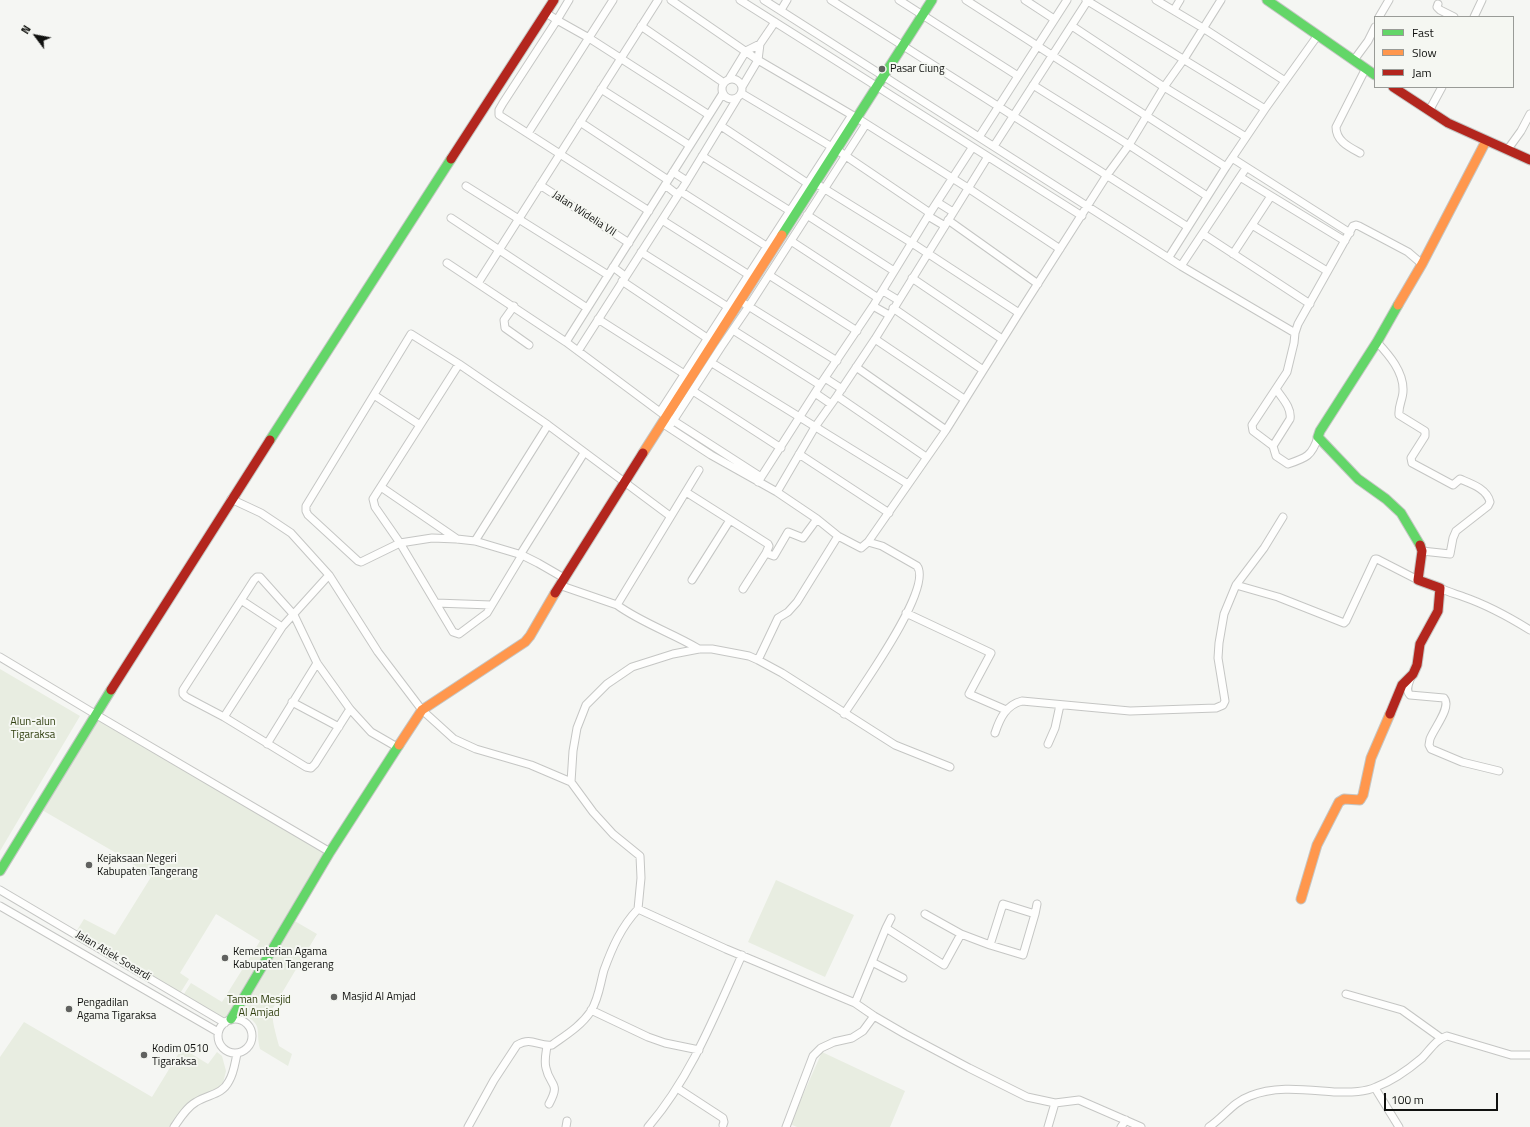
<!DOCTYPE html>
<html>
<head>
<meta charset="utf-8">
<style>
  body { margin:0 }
  #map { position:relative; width:1530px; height:1127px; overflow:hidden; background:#f5f6f3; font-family:"Titillium Web",sans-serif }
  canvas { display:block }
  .legend { position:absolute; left:1374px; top:16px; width:140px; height:72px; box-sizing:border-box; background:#f5f7f2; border:1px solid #999b97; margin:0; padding:5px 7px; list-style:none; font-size:12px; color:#10110f }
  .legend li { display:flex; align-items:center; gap:8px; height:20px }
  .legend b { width:20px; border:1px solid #999b97 }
  .north { position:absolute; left:16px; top:16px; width:40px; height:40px; -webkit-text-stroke:3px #f5f7f2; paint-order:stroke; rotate:302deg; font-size:11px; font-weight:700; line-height:16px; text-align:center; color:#10110f }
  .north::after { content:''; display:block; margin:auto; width:14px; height:18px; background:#10110f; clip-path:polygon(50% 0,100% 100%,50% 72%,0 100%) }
  .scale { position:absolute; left:1384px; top:1093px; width:114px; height:18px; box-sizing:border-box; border:2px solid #10110f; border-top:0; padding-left:5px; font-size:12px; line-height:14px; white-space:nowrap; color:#10110f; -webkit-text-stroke:3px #f5f7f2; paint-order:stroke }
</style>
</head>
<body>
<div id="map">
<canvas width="1530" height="1127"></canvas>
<ul class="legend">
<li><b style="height:5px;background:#63d668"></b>Fast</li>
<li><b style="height:5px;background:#ff974d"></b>Slow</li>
<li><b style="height:5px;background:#b3261e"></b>Jam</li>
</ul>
<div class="north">N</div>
<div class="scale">100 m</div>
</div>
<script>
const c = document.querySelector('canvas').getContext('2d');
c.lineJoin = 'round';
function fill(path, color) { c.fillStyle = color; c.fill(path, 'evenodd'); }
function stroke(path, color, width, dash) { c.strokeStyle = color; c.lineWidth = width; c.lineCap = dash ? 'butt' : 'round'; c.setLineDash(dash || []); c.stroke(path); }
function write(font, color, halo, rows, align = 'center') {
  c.font = font + ' "Titillium Web",sans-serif'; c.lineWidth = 4; c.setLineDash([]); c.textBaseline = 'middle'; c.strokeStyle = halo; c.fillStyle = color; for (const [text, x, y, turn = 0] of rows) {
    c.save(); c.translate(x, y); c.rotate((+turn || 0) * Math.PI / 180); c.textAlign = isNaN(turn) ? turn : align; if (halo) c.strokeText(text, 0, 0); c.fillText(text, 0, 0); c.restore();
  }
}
const green = new Path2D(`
  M0,669L80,716L0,851Z
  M97,719L329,852L231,1018L224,1021L182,997L191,983L222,1002L260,941L216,914L180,973L189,979L179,995L76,932L84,919L115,935L151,877L123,857L42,810Z
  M776,880L854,915L825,977L748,942Z
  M293,920L317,934L273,1008C271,1020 276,1034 279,1046L292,1054L288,1066L260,1049C255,1029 264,1027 244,1014L242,1007Z
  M24,1022L152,1097L182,1048L208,1064L217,1052L222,1056L226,1071L223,1083L218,1088L209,1093L195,1098L170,1127H0V1057Z
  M822,1052L905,1091L890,1127H797L790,1124Z`);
const street = new Path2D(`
  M569,0L557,20L589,38L709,115
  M671,0L758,60L857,118L968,188L1060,249
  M740,0L1082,216
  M764,0L1181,266L1295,333L1298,324L1353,226L1356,225L1359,226L1408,252L1422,264
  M831,0L1188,227
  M899,0L1018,76
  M966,0L1226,167
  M1025,0L1054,19
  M1086,0L1265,109
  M1156,0L1203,28L1285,81
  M1438,4L1437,7L1440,10L1454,17
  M781,10L787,0
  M1174,10L1180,0
  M546,13L557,20L503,103L499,110V115L649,211
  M1379,17L1389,0
  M1474,17L1482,0
  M641,26L724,83
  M1072,26L1164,87L1246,137
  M1354,60L1368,41L1375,27
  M729,79L746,51L760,44
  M722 89a10 10 0 1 1 20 0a10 10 0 1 1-20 0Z
  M1033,85L1129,145L1207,196
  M742,87L758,60L760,44L775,22
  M601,89L689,145
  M741,93L837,150L930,213
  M1429,111L1442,87
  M580,122L668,180
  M721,126L807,183
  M528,133L613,0
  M979,137L1067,0
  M994,146L1088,0
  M1508,149L1521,131L1530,114
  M1360,153C1349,147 1336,141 1336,127L1366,68
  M702,156L790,211
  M1232,158L1350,233
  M673,172L687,181
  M1240,177L1345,241
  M812,181L912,243L1019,313
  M540,185L629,243
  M665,185L678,195
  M466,186L608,275
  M680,191L771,249
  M937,202L953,212
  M807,215L894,271
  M928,216L945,226
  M451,218L587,308
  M662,220L749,275
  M948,220L1038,284
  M1252,225L1327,271
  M1203,234L1310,304
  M791,241L878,298
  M641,252L728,307
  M1233,254L1271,196
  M1169,257L1226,167L1265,109L1318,35
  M447,263L566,342L660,412L761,477
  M1181,266L1246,168
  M613,267L625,276
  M769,275L857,331
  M912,278L1002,339
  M622,281L710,340
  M478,283L658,0
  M883,291L898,300
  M745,304L837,361
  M514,306L504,320L505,328L529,345
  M873,306L889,315
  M893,308L983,370
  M598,319L689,377
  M733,330L820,385
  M875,339L964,399
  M566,342L723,93
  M1377,342C1389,355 1404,372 1403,391C1403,399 1398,406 1399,415L1425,431V436L1411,458L1412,463L1453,485L1460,479C1472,484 1487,489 1490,502L1488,506L1456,531L1453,538L1450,554L1422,551
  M578,351L687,181L738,97
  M712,363L908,484
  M459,364L373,499L375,507L400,543L453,632L459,634L487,613L522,555
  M856,367L946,430
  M825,378L842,389
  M1276,389C1282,398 1292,408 1290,419L1273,446L1276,456L1288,464C1306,458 1312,456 1318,437
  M693,391L781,448
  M815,393L831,404
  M374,395L420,425
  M837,396L926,457
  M660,412L852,115
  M662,423L711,455L777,492L817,519L838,536L861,548L868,542L946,430L1019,313L1107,175L1129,145L1164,87L1184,59L1221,0
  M671,424L721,347L749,306L866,124
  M1273,446L1253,431L1252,425L1287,372L1294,343L1295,333
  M799,454L889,513
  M758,482L820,385L873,306L928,216L972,148
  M381,487L457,539
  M686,492L768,544L769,546L766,553L743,589
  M777,492L815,427L837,396L875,339L987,158
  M231,499L261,513L291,533L329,575L378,652L422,710L454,739L476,749L531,765L571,782L593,812L613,834L640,856L641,878L638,909
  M1283,517L1264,548L1236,585L1278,597L1344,623L1346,621L1375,559H1377L1418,580
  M475,541L548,425
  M766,553L774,556L788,532L803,538L817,519
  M520,555L584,453
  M564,578L538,563L522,555L475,541L457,539L432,538L400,543L361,562L358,561L308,515L306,511V506L411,334L459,364L548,425L670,516
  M692,580L730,520
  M559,585L617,605L699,470
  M1440,588C1448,592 1456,594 1464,597C1487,605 1509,617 1530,630
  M241,600L282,627
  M436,603L491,605
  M617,605C642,623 672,633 699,649
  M906,613L991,653L969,694L1006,710
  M0,657L95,714L330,852
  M758,660L778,618L788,612L797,602L838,536
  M1411,677C1409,683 1405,690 1410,695L1444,698C1452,707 1434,728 1430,739L1429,745L1431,749L1462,762L1499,771
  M292,702L339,727
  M350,709L315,764L311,768L306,767L224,717L186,697L183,694V690L254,580L257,577H260L294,615L317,663L350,709L371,732L397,747
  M844,714C858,692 934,588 917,566L882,546L868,542
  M224,717L282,627L329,575
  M995,733C1000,718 1006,705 1022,701L1130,711L1216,708L1223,705L1225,701L1218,658L1219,643L1224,614L1236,585
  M267,744L317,663
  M1048,744L1055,728L1060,705
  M571,782L573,751L577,728L586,705L607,684L632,667L673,654L699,649H712L749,656L758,660L782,673L895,745L950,767
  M0,890L225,1023
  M0,906L218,1032
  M925,914L961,934
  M886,928L891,918
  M990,945L1003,904L1035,914L1037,904
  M872,962L903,978
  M1346,994L1402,1010L1441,1038
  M855,1003L886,928L944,965L961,934L990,945L1023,955L1035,914
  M591,1010L648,1037L665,1043L699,1050
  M218 1036a17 17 0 1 1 34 0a17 17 0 1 1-34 0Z
  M547,1046C546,1053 544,1061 546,1068C550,1087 561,1082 549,1104
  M677,1088L723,1118L724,1122L723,1125
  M1375,1088L1399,1127
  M174,1127C180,1118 187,1107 196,1102C209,1094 222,1095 229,1081C234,1073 235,1062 237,1054
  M468,1127L494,1080L517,1045C532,1036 538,1047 552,1045C566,1035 581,1026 591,1011C599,998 600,984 604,970C612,948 621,927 638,909L726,949L855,1003L874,1016L905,1034L969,1068L1027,1097L1055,1103L1079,1100L1141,1127
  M566,1127L567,1121
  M648,1127C691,1077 715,1015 742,955
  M786,1127L813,1056L821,1048L834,1042L852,1038L863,1031L874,1016
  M1048,1127L1055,1103
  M1121,1127L1126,1120
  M1209,1127C1224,1117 1233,1102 1250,1096C1276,1085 1307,1090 1334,1092C1348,1092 1363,1093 1376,1087C1392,1081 1409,1069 1422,1058C1430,1050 1436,1039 1447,1036L1511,1055H1530`);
const fast = new Path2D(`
  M1267,0L1375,75
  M782,235L932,0
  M1398,305L1377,342L1320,431L1318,437L1358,479L1386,499L1401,513L1420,545
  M270,440L451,159
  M0,871L111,690
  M231,1019L330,852L399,745`);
const slow = new Path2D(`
  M1398,305L1422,264L1486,141
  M643,453L782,235
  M399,745L422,710L525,642L530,636L555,593
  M1301,899L1317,845L1339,802L1344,799L1360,800L1363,795L1371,758L1390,714`);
const jam = new Path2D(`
  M1393,87L1448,123L1530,160
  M451,159L554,0
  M555,593L643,453
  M111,690L270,440
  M1390,714L1402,685L1413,674L1417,665L1420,644L1438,611L1440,588L1418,580L1422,551L1420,545`);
const markers = [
  [882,69,4,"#60615f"],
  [89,865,4,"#60615f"],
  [225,958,4,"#60615f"],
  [334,997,4,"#60615f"],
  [69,1009,4,"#60615f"],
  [144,1055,4,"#60615f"]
];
const poiNames = [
  ["Pasar Ciung",890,69],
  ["Kejaksaan Negeri",97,859],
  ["Kabupaten Tangerang",97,872],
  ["Kementerian Agama",233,952],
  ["Kabupaten Tangerang",233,965],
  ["Masjid Al Amjad",342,997],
  ["Pengadilan",77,1003],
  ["Agama Tigaraksa",77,1016],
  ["Kodim 0510",152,1049],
  ["Tigaraksa",152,1062]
];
const streetNames = [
  ["Jalan Widelia VII",584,214,33],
  ["Jalan Atiek Soeardi",113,956,31]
];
const parkNames = [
  ["Alun-alun",33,722],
  ["Tigaraksa",33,735],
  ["Taman Mesjid",259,1000],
  ["Al Amjad",259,1013]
];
fill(green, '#e8ede1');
stroke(street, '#c5c6c4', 9);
stroke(fast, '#c5c6c4', 11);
stroke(slow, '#c5c6c4', 11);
stroke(jam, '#c5c6c4', 11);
stroke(street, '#fefefd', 7);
stroke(fast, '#63d668', 9);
stroke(slow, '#ff974d', 9);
stroke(jam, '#b3261e', 9);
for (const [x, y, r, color] of markers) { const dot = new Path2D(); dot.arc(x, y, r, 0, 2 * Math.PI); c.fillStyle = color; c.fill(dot); stroke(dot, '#f5f7f2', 1.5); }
write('11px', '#10110f', '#f5f7f2', poiNames, 'left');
write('11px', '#10110f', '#f5f7f2', streetNames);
write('11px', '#303f0f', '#f5f7f2', parkNames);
</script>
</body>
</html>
